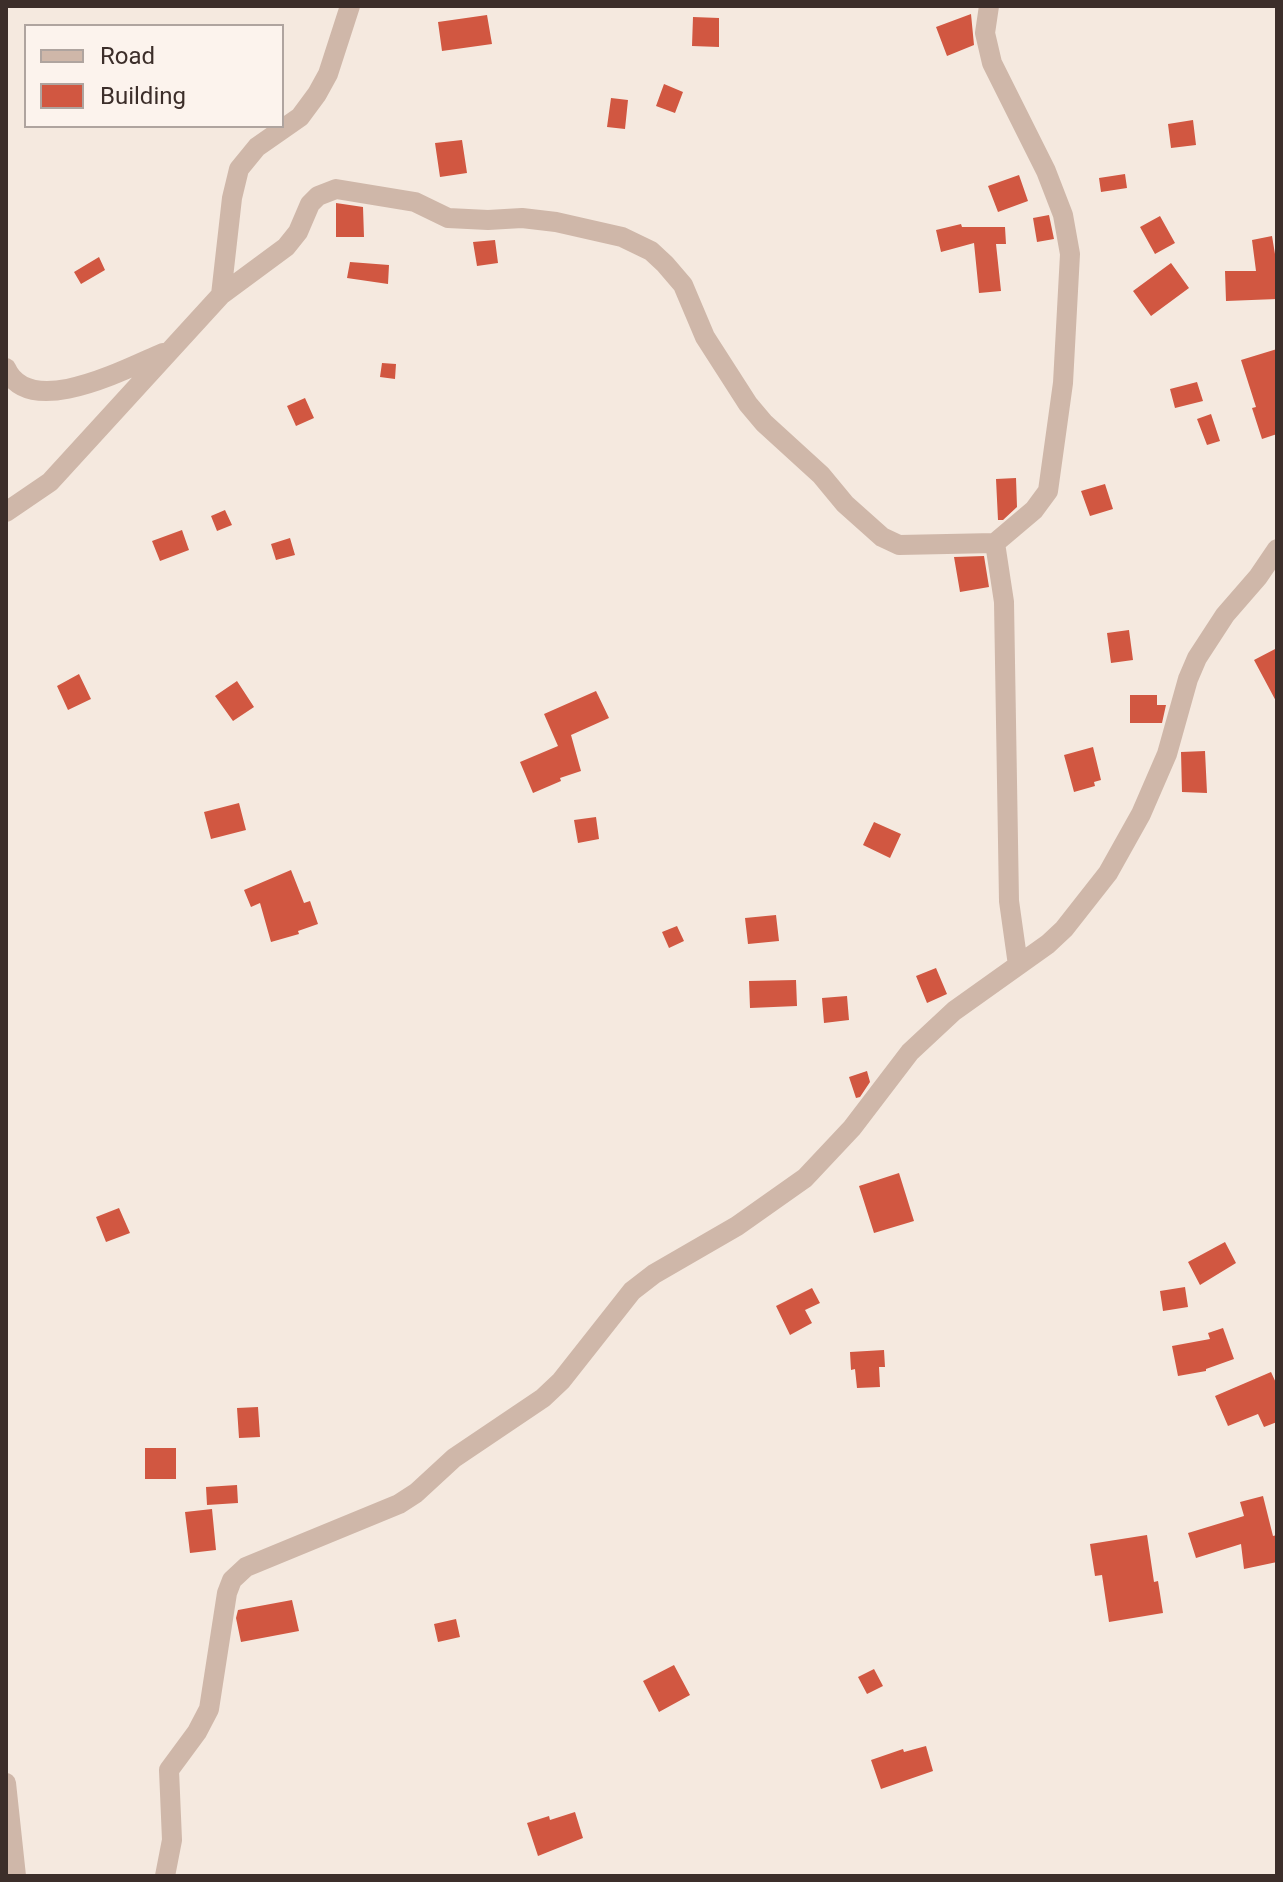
<!DOCTYPE html>
<html>
<head>
<meta charset="utf-8">
<style>
  body { margin:0 }
  #map { position:relative; width:1283px; height:1882px; overflow:hidden; background:#f5e9df; font-family:Roboto,sans-serif }
  canvas { display:block }
  .frame { position:absolute; inset:0; border:8px solid #3c2e2a; pointer-events:none }
  .legend { position:absolute; left:24px; top:24px; width:260px; height:104px; box-sizing:border-box; background:#fcf3ed; border:2px solid #afa49f; margin:0; padding:10px 14px; list-style:none; font-size:24px; color:#3c2e2a }
  .legend li { display:flex; align-items:center; gap:16px; height:40px }
  .legend b { width:40px; border:2px solid #afa49f }
</style>
</head>
<body>
<div id="map">
<canvas width="1283" height="1882"></canvas>
<div class="frame"></div>
<ul class="legend">
<li><b style="height:10px;background:#cfb7a9"></b>Road</li>
<li><b style="height:22px;background:#d15741"></b>Building</li>
</ul>
</div>
<script>
const c = document.querySelector('canvas').getContext('2d');
c.lineJoin = 'round';
function fill(path, color) { c.fillStyle = color; c.fill(path, 'evenodd'); }
function stroke(path, color, width, dash) { c.strokeStyle = color; c.lineWidth = width; c.lineCap = dash ? 'butt' : 'round'; c.setLineDash(dash || []); c.stroke(path); }
const building = new Path2D(`
  M971,14L974,45L947,56L936,27Z
  M487,15L492,44L442,51L438,22Z
  M693,17L719,18V47L692,46Z
  M664,84L683,92L675,113L656,106Z
  M611,98L628,100L625,129L607,127Z
  M1193,120L1196,145L1171,148L1168,124Z
  M462,140L467,173L440,177L435,143Z
  M1125,174L1127,188L1101,192L1099,178Z
  M1019,175L1028,201L998,212L988,186Z
  M336,203L363,207L364,237H336Z
  M1049,215L1054,239L1037,242L1033,218Z
  M1160,216L1175,243L1155,254L1140,227Z
  M961,224L962,227H1005L1006,244H996L1001,291L979,293L974,243L941,252L936,230Z
  M1272,236L1277,266V299L1226,301L1225,271H1256L1252,240Z
  M495,240L498,263L477,266L473,242Z
  M99,257L105,270L81,284L74,272Z
  M350,262L389,265L388,284L347,278Z
  M1171,263L1189,288L1151,316L1133,291Z
  M1277,349V434L1262,439L1252,408L1256,407L1241,360Z
  M382,363L396,364L395,379L380,377Z
  M1197,382L1203,401L1175,408L1170,389Z
  M305,398L314,418L296,426L287,406Z
  M1211,414L1220,441L1207,445L1197,419Z
  M1016,478L1017,507L1003,520H998L996,479Z
  M1105,484L1113,509L1090,516L1081,491Z
  M225,510L232,525L217,531L211,516Z
  M182,530L189,550L160,561L152,541Z
  M290,538L295,555L276,560L271,544Z
  M984,556L989,587L960,592L954,557Z
  M1129,630L1133,660L1111,663L1107,633Z
  M1277,648V703L1254,660Z
  M79,674L91,699L68,710L57,686Z
  M237,681L254,707L233,721L215,696Z
  M596,691L609,718L571,735L581,771L560,778L561,781L533,793L520,762L558,746L544,714Z
  M1130,695H1157V705H1166L1162,723H1130Z
  M1093,747L1101,780L1094,782L1095,786L1074,792L1064,755Z
  M1205,751L1207,793L1182,792L1181,752Z
  M239,803L246,830L211,839L204,812Z
  M596,817L599,839L578,843L574,820Z
  M874,822L901,834L890,858L863,845Z
  M291,870L304,903L310,901L318,924L298,931L299,934L271,942L260,903L251,907L244,890Z
  M776,915L779,941L748,944L745,918Z
  M677,926L684,941L669,948L662,932Z
  M936,968L947,994L927,1003L916,976Z
  M796,980L797,1006L750,1008L749,981Z
  M847,996L849,1020L824,1023L822,998Z
  M867,1071L870,1082L860,1097L856,1098L849,1077Z
  M899,1173L914,1221L874,1233L859,1186Z
  M119,1208L130,1233L106,1242L96,1217Z
  M1225,1242L1236,1263L1200,1285L1188,1262Z
  M1185,1287L1188,1307L1163,1311L1160,1291Z
  M812,1288L820,1303L805,1310L812,1323L790,1335L776,1306Z
  M1223,1328L1234,1359L1206,1369V1371L1178,1376L1172,1346L1210,1339L1208,1333Z
  M884,1350L885,1367H879L880,1387L857,1388L855,1369L851,1370L850,1352Z
  M1271,1372L1277,1385V1422L1264,1427L1258,1414L1228,1426L1215,1396Z
  M258,1407L260,1437L239,1438L237,1408Z
  M145,1448H176V1479H145Z
  M237,1485L238,1503L207,1505L206,1487Z
  M1263,1496L1273,1536L1277,1535V1562L1244,1569L1241,1544L1196,1558L1188,1533L1244,1516L1240,1502Z
  M212,1509L216,1550L190,1553L185,1512Z
  M1147,1535L1154,1582L1158,1581L1163,1613L1109,1622L1102,1575L1095,1576L1090,1544Z
  M292,1600L299,1631L241,1642L236,1618L238,1610Z
  M456,1619L460,1637L438,1642L434,1624Z
  M674,1665L690,1695L659,1712L643,1681Z
  M874,1669L883,1686L867,1694L858,1677Z
  M926,1746L933,1771L881,1789L871,1760L903,1749L904,1752Z
  M575,1812L583,1838L538,1856L527,1823L549,1816L550,1820Z`);
const minor = new Path2D(`
  M989,6L985,33L992,63L1046,171L1063,215L1070,254L1063,383L1048,491L1034,510L995,543L1004,602L1009,901L1018,965
  M221,295L286,247L298,232L310,204L318,196L336,189L415,202L448,218L488,220L522,218L556,222L622,237L651,251L665,264L683,285L705,337L748,404L764,423L821,475L845,504L882,537L899,545L995,543
  M6,368C29,421 127,368 163,353
  M6,512L50,482L221,295L232,198L239,169L257,147L300,117L317,94L328,74L350,6
  M6,1783L16,1876
  M165,1876L172,1840L169,1770L197,1732L209,1709L227,1593L232,1580L246,1567L399,1504L416,1493L454,1458L543,1398L561,1381L632,1291L654,1274L737,1226L805,1178L852,1128L910,1052L954,1011L1048,944L1064,929L1108,873L1141,814L1167,754L1188,679L1197,658L1225,615L1258,577L1277,549`);
fill(building, '#d15741');
stroke(minor, '#cfb7a9', 20);
</script>
</body>
</html>
